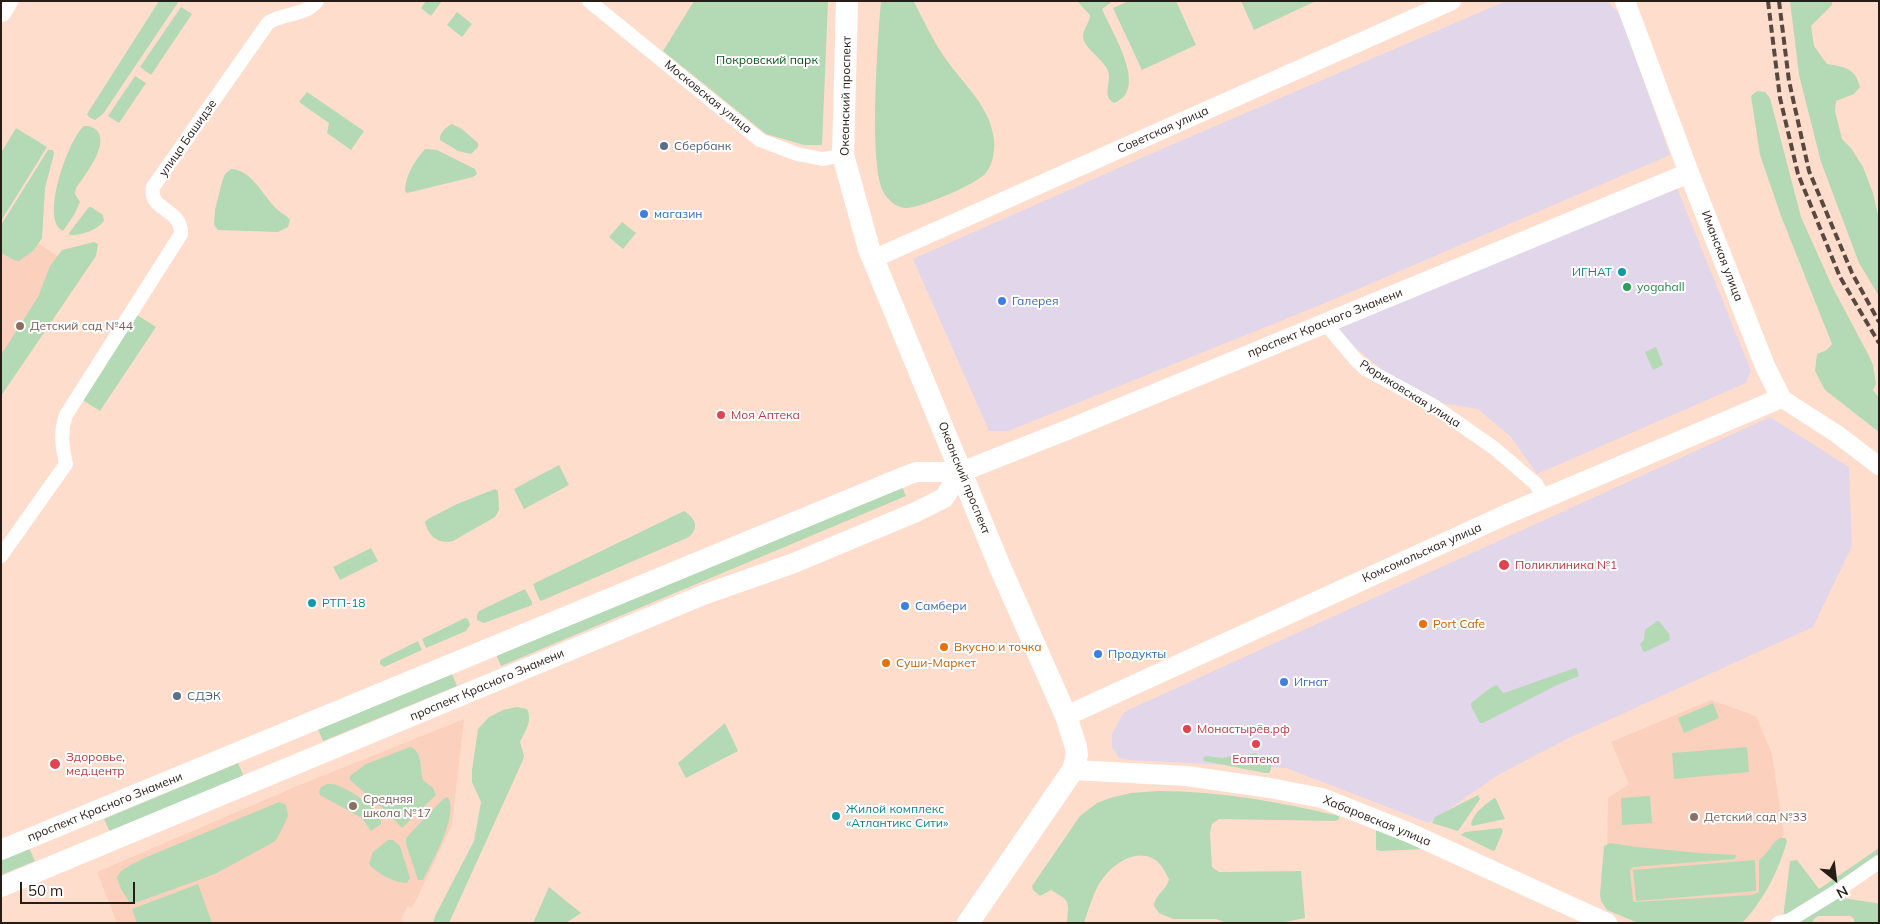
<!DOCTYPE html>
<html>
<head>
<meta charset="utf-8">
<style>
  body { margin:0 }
  #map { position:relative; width:1880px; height:924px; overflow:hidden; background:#ffddcd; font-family:Mulish,sans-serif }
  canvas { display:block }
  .frame { position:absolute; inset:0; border:2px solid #281c16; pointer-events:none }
  .north { position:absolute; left:1810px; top:854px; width:50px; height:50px; -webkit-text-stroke:4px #fff; paint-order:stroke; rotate:151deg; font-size:14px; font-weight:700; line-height:20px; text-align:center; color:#281c16 }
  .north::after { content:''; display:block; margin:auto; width:18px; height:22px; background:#281c16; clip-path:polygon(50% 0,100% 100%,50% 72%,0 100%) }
  .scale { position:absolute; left:20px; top:882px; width:115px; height:22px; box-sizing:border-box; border:2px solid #281c16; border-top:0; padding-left:6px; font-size:15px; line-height:18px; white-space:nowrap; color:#281c16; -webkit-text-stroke:4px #fff; paint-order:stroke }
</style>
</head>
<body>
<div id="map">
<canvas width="1880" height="924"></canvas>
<div class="frame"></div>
<div class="north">N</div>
<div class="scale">50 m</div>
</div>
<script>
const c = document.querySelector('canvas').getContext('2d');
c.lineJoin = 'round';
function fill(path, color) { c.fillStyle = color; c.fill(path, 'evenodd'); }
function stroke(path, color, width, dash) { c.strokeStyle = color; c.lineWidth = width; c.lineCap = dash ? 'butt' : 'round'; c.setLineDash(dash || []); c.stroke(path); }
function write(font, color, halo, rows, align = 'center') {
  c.font = font + ' Mulish,sans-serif'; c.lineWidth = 4; c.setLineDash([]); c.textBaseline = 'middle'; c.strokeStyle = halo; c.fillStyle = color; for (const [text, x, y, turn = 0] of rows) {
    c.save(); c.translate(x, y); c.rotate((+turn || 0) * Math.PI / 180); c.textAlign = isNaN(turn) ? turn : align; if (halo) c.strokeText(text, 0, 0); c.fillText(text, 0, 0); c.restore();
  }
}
const commercial = new Path2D(`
  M1506,1H1607L1620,14L1670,155L1330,301L1008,431H989L913,259L1148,155Z
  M1675,183L1751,371L1746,383L1537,474L1511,437L1478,409L1439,403L1398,383L1331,327Z
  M1770,417L1849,467L1852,546L1813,627L1567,739L1498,775L1429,823L1286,768L1131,760L1119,758L1112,747V734L1124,712Z`);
const built = new Path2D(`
  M7,223L76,268L1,384V233Z
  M1711,700L1756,716L1772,754L1784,834L1751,909L1606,902L1608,798L1629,784L1611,742Z
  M464,719L452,825L419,894L412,908L408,906L401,919L404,921L403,923H117L97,872L297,786Z`);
const green = new Path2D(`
  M159,1H179L103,114L95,120L89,117L87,114Z
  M426,1H442L431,16L421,8Z
  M694,1H828L822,145H804L766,134L663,51Z
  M881,1L914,2C924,21 933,41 945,58C962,82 988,105 993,134C996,146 994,164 985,174C976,184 919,209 905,208C896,207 889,201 884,193C868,168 878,36 881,1Z
  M1077,1H1113L1102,9C1111,31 1150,90 1114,103C1101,96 1112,82 1108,71C1103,58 1085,50 1083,37C1083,28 1090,23 1090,15Z
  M1129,1H1176L1196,45L1142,70L1113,8Z
  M1241,1H1316L1254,30Z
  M1790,1H1832V5L1811,26L1814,46L1827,64C1845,67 1855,68 1860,87L1854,94L1836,101L1835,111L1842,139L1851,148L1863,167L1873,193L1879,220V296L1859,263L1821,162L1799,75Z
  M181,7L192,14L151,75L140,67Z
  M457,12L472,24L462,37L447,25Z
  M135,76L146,83L119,123L108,116Z
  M1757,91L1765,92L1770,98L1801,217L1832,286L1868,354L1873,365L1876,384L1873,390L1879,398V432L1825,390L1815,371L1817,354L1827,350L1832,344L1781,216L1760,155L1751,96Z
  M307,92L364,131L351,150L327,133L329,123L299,102Z
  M452,124L462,129L478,143V147L471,154L458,151L440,140C439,133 446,127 452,124Z
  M84,126C90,126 94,127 98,132C108,147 84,176 76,188L75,194L80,202L74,215L63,231C39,220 69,138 84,126Z
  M16,128L47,147L1,221V153Z
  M425,149L437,150L475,169L477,174L473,177L407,193L405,191C405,176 415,160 425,149Z
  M48,150H53L54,154L45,188L42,238L34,250L19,261L14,260L1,253V225Z
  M231,169C253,170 263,197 278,210C282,214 287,215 290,220L288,227L278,232L218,230L214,225L215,210L222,182L225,174Z
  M89,207H91L103,215L104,221C97,230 81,236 70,235L69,233Z
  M622,222L636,233L623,249L609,237Z
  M94,242L98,244L96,256L1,396V355L38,297L50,266L62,250Z
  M137,315L156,327L100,411L81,399Z
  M1656,347L1663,365L1653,370L1645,352Z
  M559,465L569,485L524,509L514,489Z
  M902,487L906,496L501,666L495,652Z
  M495,489L498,491L499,510L495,517L453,541C439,545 428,536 425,522L428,519L457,504Z
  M684,511C695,518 700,527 689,537L541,601L539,599L533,584Z
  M371,548L378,561L340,580L333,567Z
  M525,589L532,602V605L484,623L477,620V615L479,611Z
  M465,618L468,619L470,625L466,631L426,648L422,639Z
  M1657,621H1659L1669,634L1670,640L1645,652L1643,651L1640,644L1644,640L1645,630Z
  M418,641L422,650L384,667L380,664V661L382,659Z
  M1575,668L1577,669L1579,676L1557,685L1483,723H1480L1471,706V703C1482,696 1484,690 1497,685L1503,693L1507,692Z
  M451,672L457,686L323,741L317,727Z
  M1713,703L1719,718L1684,733L1678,718Z
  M517,707L527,709C533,721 525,731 520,742L524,756L523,760L449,923H433L435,916L474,841L481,802L472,782V770L478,729L489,717L503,710Z
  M725,723L738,751L686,778L678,763Z
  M410,747C424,752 419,769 423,780L433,788L436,795L402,828L387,812L350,780V776L366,764Z
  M1747,747L1749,772L1674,779L1672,753Z
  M1256,753L1261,761L1267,758C1271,762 1273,768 1269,773H1265L1204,761L1203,758L1206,756L1223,758L1238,754L1245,756Z
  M238,763L244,777L110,832L104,819Z
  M327,784C331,784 335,784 339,786C350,790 384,811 381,824L371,831L362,818L320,795L319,792L321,787Z
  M1159,791C1220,791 1280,802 1339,816V819L1336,821L1219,819L1212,824L1210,833L1212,867L1219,872L1301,871L1305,918L1280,923H1226L1216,919H1173L1159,913L1154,906C1155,894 1167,890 1169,879C1164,871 1161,862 1152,858C1131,848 1107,869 1098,886C1092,897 1088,911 1084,923H1067C1069,900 1070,901 1051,890L1040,896L1033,890L1032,886L1080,816L1097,803L1110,798L1131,793Z
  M1478,795L1480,799L1458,831L1432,823L1435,817Z
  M1650,796L1652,823L1622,825L1621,798Z
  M448,797C459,816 432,861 423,880H418L406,844V838L443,799Z
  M1494,798L1496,799L1505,819L1472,826L1471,824C1474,812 1485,805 1494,798Z
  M279,802L286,805L288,816L284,825L276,840L272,843L215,874L138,902L130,903L121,889L117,878C120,868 133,865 142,859Z
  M1501,828L1503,831L1495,850L1493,851L1461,835L1465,832Z
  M1376,829L1424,849L1381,851L1376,850Z
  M1780,838H1785L1787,841C1780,868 1763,901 1744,921L1740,923H1638L1607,910L1601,901L1600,894L1604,846L1610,843L1636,847L1700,853L1736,855L1737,856L1734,859L1633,867L1630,870L1633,901L1635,902L1752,895L1759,892V860C1768,854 1771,843 1780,838Z
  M388,840H393L400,846L410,878L407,883C395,883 376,873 369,864L373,852Z
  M29,848L35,861L1,875V859Z
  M1879,848V858L1783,918L1790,861L1797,860L1819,889Z
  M1755,860L1756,891L1636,901L1633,870Z
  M198,884L212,923H137L132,909Z
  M549,887L581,913L566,923H533Z
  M1836,897L1876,903L1878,904V923H1854V919L1850,916H1818L1813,920V923H1791Z`);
const minor = new Path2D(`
  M589,1L760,140L797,154L823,159L843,155
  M1325,323L1356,360L1366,369L1434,406L1494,448L1536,484L1544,498
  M1,556L66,464C62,446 60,432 66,415L181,234C182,208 148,211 153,187L268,23C284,12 304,17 317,1
  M1778,923L1790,920L1837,891L1879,862`);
const tertiary = new Path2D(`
  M873,259L1452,1
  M1781,398L1837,434L1879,466`);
const secondary = new Path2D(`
  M1066,716L1505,515L1781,398L1765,366L1689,173L1625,1
  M1073,770L1187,776L1270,788L1322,798L1410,833L1607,923
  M1,850L903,477L916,472H961L1067,430L1689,173
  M1,887L703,595L794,563L916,512L944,498L961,472`);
const primary = new Path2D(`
  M847,1L843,155L869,249L1000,567L1066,716L1076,747L1077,755L1073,770L968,923
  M1,11L7,1`);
const rail = new Path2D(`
  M1768,1L1780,98L1798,174L1840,277L1879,343
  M1779,1L1789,81L1809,171L1852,273L1879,322`);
const markers = [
  [664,146,5,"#5c6f8a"],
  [644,214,5,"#3f7fe0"],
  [1622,272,5,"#0f9aa8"],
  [1627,287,5,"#2e9e5b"],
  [1002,301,5,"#3f7fe0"],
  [20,326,5,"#8d6e63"],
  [721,415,5,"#e0444e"],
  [1504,565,6,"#e0444e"],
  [312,603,5,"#0f9aa8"],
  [905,606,5,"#3f7fe0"],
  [1423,624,5,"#e8710a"],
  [944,647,5,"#e8710a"],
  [1098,654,5,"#3f7fe0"],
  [886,663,5,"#e8710a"],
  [1284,682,5,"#3f7fe0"],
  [177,696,5,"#5c6f8a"],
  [1187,729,5,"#e0444e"],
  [1256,744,5,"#e0444e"],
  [55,764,6,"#e0444e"],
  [353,806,5,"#8d6e63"],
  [836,816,5,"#0f9aa8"],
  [1694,817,5,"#8d6e63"]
];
const parkNames = [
  ["Покровский парк",767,60]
];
const streetNames = [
  ["Океанский проспект",846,96,-89],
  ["Московская улица",708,97,39],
  ["Советская улица",1163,130,-24],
  ["улица Башидзе",188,138,-55],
  ["Иманская улица",1722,256,69],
  ["проспект Красного Знамени",1325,323,-22],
  ["Рюриковская улица",1410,394,32],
  ["Океанский проспект",964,478,68],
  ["Комсомольская улица",1422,553,-24],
  ["проспект Красного Знамени",487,685,-23],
  ["проспект Красного Знамени",105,807,-22],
  ["Хабаровская улица",1377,821,22]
];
const serviceNames = [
  ["Сбербанк",674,146],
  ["СДЭК",187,696]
];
const shopNames = [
  ["магазин",654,214],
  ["Галерея",1012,301],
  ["Самбери",915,606],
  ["Продукты",1108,654],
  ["Игнат",1294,682]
];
const cultureNames = [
  ["ИГНАТ",1612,272,"right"],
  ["РТП-18",322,603],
  ["Жилой комплекс",846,809],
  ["«Атлантикс Сити»",846,823]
];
const leisureNames = [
  ["yogahall",1637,287]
];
const educationNames = [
  ["Детский сад №44",30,326],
  ["Средняя",363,799],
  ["школа №17",363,813],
  ["Детский сад №33",1704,817]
];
const healthNames = [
  ["Моя Аптека",731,415],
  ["Поликлиника №1",1515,565],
  ["Монастырёв.рф",1197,729],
  ["Здоровье,",66,757],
  ["мед.центр",66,771],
  ["Еаптека",1256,759,"center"]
];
const foodNames = [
  ["Port Cafe",1433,624],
  ["Вкусно и точка",954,647],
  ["Суши-Маркет",896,663]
];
fill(commercial, '#e1d6ea');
fill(built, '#fbd1be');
fill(green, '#b4d9b5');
stroke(minor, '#fff', 14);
stroke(tertiary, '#fff', 18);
stroke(secondary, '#fff', 20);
stroke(primary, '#fff', 22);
stroke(rail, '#594840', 4, [8, 4]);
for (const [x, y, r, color] of markers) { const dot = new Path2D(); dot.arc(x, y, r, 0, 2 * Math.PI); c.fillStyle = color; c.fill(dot); stroke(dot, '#fff', 2); }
write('12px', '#025717', '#fff', parkNames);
write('12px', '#281c16', '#fff', streetNames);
write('12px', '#4e5e75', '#fff', serviceNames, 'left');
write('12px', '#366cbe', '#fff', shopNames, 'left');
write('12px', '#0d838f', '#fff', cultureNames, 'left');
write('12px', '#27864d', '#fff', leisureNames, 'left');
write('12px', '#785e54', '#fff', educationNames, 'left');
write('12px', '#be3a42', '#fff', healthNames, 'left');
write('12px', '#c56008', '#fff', foodNames, 'left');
</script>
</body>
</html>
